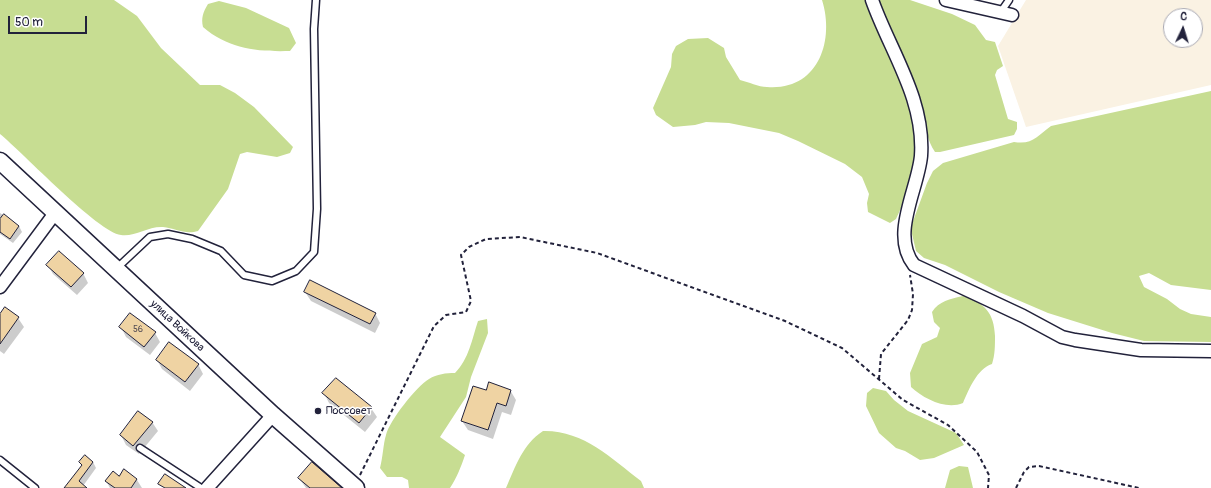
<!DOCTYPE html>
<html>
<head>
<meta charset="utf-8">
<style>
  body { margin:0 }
  #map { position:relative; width:1211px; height:488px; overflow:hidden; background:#fff; font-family:Pangolin,sans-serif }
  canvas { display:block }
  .north { position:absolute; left:1163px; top:8px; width:40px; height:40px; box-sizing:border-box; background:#fff; border:1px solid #a7a7b1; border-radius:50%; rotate:4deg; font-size:11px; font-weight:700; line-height:16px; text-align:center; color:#22223b }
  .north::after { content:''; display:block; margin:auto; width:14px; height:18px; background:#22223b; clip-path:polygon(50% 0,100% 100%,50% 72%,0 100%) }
  .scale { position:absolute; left:8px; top:16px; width:79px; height:18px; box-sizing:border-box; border:2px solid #22223b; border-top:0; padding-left:5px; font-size:12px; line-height:14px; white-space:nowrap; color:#22223b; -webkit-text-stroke:3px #fff; paint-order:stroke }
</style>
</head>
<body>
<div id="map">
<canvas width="1211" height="488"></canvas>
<div class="north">С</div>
<div class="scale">50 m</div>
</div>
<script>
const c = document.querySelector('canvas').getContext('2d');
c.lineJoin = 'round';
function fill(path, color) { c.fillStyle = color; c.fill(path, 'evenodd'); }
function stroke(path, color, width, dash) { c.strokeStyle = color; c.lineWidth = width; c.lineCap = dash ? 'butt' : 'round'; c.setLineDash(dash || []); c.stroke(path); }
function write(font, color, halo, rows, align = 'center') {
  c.font = font + ' Pangolin,sans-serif'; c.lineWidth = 3; c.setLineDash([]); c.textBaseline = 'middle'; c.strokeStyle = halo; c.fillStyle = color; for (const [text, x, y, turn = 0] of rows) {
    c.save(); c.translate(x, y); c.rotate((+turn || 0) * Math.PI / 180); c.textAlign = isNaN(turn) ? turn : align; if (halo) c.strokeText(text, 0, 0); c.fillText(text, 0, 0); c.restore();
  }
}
const built = new Path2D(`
  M1026,0H1211V85L1026,127L998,46ZM1171,16H1195V40H1171Z`);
const green = new Path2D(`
  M0,0H114L137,16L161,48L200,85H220L235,93L254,107L293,147L290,153L277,157L247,152L240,154L228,189L198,231C185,235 175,228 163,227C148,226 135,237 121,235C99,233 22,152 0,134Z
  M822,0H868L909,97L915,142L917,161L901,208L896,219L890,223L868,212L867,203L869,194L862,177L845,164L798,141L779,133L729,123L706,122L695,125L673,127L656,115L653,108L671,67L672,54L676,46L688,39L708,38L724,48L726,57L740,80C749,82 758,87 767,87C818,91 835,41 822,0Z
  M877,0H910L952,14L975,25L986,40L995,42L1003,66L997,70L995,75L1008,119L1017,122V129L1014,135L940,152H935C927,141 925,124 922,111C913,71 890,38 877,0Z
  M219,1L246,8L289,28L296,43L290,51C259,52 228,49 203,27C201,18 203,12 208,4Z
  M1211,91V290L1171,285L1149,273L1139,276L1144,287L1167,299L1180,309L1191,314L1211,317V342L1144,341L1112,333L1048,313L999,292L945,265L924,258L916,251L912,234V224L927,183L933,171L943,163L1014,142C1033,145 1037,136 1051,126Z
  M963,296C985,303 994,313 995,336C995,346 995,355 992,364C977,369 969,389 963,403C946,410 924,399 911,387L910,373L922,344L937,337L940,328L934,322L932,312C939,301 950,299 963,296Z
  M487,319L488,333L471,377L466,397L440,437L465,455C461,467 457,477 450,488H409L408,480L402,477H387L380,468C383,457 383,445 386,435C390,420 416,387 429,379C437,374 446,373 455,373C469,359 472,339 478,321Z
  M873,388L886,391L894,400L908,411L956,433L964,445L934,458L920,460L905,451L896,448L879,433L866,406L867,393Z
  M543,431C583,430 611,458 641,481L644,488H506C516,466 522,445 543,431Z
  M959,466L968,467L973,488H945L950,470Z`);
const shadow = new Path2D(`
  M0,213L19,226L22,232L13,243L0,234Z
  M48,265L83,273L88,283L77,295L53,274Z
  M305,292L375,313L380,323L375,333L311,301Z
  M5,309L18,318L24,327L4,354L0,351V316Z
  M121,327L155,333L160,342L150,355L126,337Z
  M157,360L198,364L203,374L190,391L162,369Z
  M336,379L371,408L377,417L365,432L329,403L324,393Z
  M510,390L516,400L511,415L502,412L493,439L468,430L462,421L487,391Z
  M152,422L158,431L139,454L126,445L121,435Z
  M85,457L93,462L96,468L83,486L84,488H65L82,466L80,463Z
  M124,471L137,480L142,488H110L106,481L120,477Z
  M299,478L340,488H306Z`);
const building = new Path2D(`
  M4,214L19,226L10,239L0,232V219Z
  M59,251L84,273L71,287L46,265Z
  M310,280L376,313L370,324L304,292Z
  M5,307L19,317L0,344V314Z
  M130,313L156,332L144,347L119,327Z
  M169,342L199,364L185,382L156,360Z
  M336,378L372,407L359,423L322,393Z
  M489,382L511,390L506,406L497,403L488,430L461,421L473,386L486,390Z
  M138,411L153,422L133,446L120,435Z
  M85,455L93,462L79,481L87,488H64L82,465L79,462Z
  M312,462L342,488H310L298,478Z
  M124,469L137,479L131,488H115L105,481L113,471L119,476Z
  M165,474L186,488H165L158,484Z`);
const path = new Path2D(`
  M879,379L881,354L908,320L912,310L913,294L910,275
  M360,475L434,326L446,315L466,312L471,301L461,255L469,247L486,239L520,237L597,253L785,321L842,348L903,400L948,425L977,452L989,475L988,488
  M1016,488L1024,472L1029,467L1039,466L1139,488`);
const lane = new Path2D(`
  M1000,13L1009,0
  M117,268L150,237L168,234L192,239L221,251L244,275L272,281L296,271L314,252L317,209L314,29L316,0
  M140,448L201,488
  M0,460L35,488`);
const street = new Path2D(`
  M872,0C890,51 925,99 921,156C918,189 890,235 914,265L1023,316L1062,337L1075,340L1141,350L1211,351
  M946,0L1012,15
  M0,287L55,213
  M207,488L273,415`);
const secondary = new Path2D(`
  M0,161L273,415L356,488`);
const markers = [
  [318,411,4,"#22223b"]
];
const numberNames = [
  ["56",138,330]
];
const streetNames = [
  ["улица Войкова",177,326,43]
];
const poiNames = [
  ["Поссовет",326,411]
];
fill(built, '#faf2e3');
fill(green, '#c7dd92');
fill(shadow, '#0003');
fill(building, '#efd3a3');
stroke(building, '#22223b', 1);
stroke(lane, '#22223b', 9);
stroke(street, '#22223b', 15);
stroke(secondary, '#22223b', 19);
stroke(path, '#22223b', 2, [4, 3]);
stroke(lane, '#fff', 6);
stroke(street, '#fff', 12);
stroke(secondary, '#fff', 16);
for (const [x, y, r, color] of markers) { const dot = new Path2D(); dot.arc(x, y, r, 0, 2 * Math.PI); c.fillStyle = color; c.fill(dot); stroke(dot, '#fff', 1.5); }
write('9px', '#554e55', null, numberNames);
write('11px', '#22223b', '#fff', streetNames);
write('11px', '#22223b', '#fff', poiNames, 'left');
</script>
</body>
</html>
